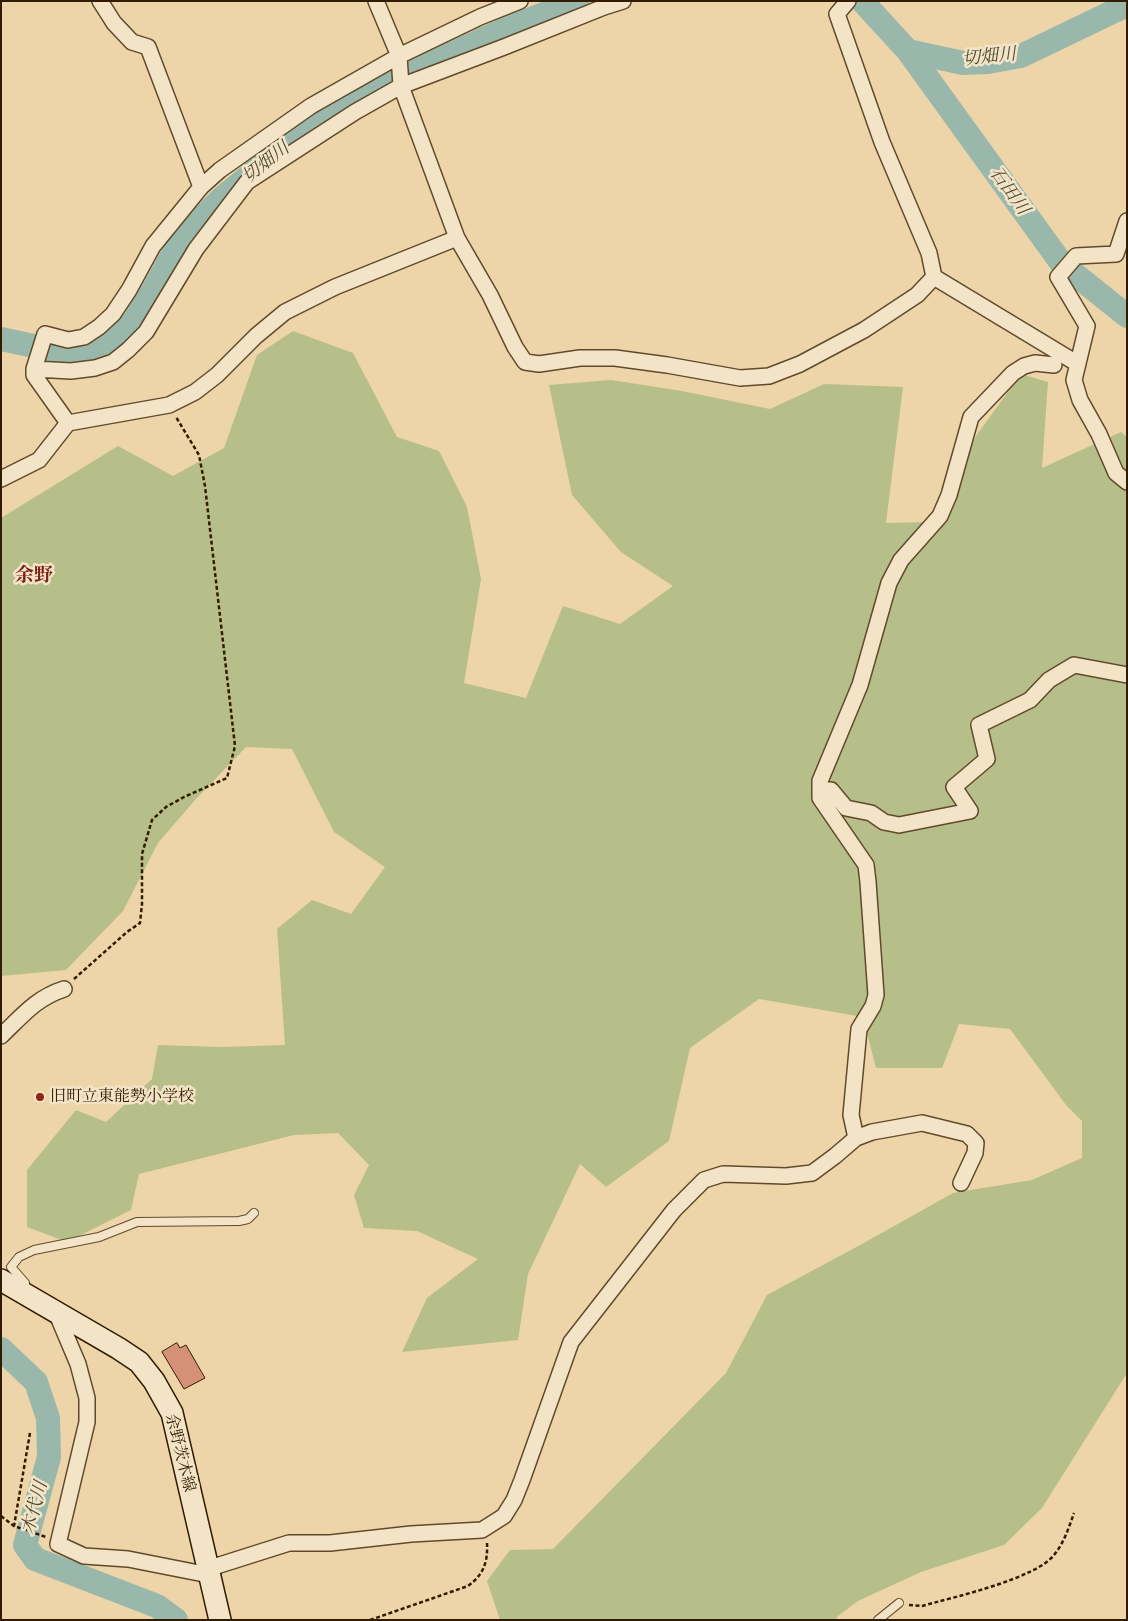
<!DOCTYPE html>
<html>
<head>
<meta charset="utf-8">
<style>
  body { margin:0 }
  #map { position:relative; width:1128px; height:1621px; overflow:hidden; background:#edd5a9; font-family:"EB Garamond",serif }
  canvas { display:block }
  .frame { position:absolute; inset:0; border:2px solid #311c01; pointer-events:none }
</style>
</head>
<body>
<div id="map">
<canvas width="1128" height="1621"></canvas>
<div class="frame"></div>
</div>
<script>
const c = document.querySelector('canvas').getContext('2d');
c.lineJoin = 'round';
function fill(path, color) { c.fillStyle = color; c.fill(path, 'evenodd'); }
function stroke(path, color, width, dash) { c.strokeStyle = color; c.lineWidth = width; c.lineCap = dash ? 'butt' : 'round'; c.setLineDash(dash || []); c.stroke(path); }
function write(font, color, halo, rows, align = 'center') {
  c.font = font + ' "EB Garamond","Noto Serif JP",serif'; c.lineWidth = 5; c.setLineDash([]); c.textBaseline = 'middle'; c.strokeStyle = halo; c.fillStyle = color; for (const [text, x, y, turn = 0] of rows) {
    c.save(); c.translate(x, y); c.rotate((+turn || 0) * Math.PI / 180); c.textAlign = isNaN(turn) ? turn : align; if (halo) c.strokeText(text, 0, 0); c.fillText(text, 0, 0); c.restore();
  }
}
const green = new Path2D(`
  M293,331L353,353L397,437L439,451L467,507L481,579L464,683L526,698L563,606L620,624L673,586L621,552L572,495L549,385L611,380L682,391L770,409L824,384L903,387L886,523L933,522L976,436L1021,374L1048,382L1042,468L1121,432L1127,437V1373L1042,1508L1004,1545L921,1572L858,1601L838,1616L835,1620H500L487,1581L510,1550L553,1549L726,1373L767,1295L862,1244L953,1193L1032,1180L1082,1158V1121L1066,1105L1010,1029L959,1024L942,1068H876L863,1017L759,999L690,1048L669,1141L606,1187L580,1164L528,1274L518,1340L402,1352L427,1298L478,1259L417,1231L364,1228L354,1195L369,1165L338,1133L294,1135L139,1174L131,1210L67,1242L27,1227V1170L76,1110L106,1122L152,1079L158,1045L222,1047L285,1045L277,929L312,900L351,914L385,867L334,832L292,749L246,747L195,800L158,843L123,911L66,970L1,976V518L118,446L173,476L224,448L257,355Z`);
const river = new Path2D(`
  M862,1L908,51L1062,264L1127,316
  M908,51L963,63L988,62L1021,56L1127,5
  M1,339L76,355L97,349L117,337L134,321L151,294L177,247L202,218L223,197L287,145L348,107L414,71L508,28L577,1
  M1,1349L36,1382L48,1418L49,1457L25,1545L35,1559L157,1606L176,1620`);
const building = new Path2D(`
  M177,1343L180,1348L186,1345L205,1378L184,1389L162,1352Z`);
const path = new Path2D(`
  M74,979L127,932L140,923L142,904V854L152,820L166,807L184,797L227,778L235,746L205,486L199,455L176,417
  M30,1433L14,1526L46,1537
  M1,1516L14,1526
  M909,1605L922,1606C954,1597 1035,1579 1054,1555C1064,1543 1069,1527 1074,1513
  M370,1620L468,1586C483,1575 488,1563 487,1543`);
const service = new Path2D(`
  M22,1290L25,1283L11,1267L19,1257L34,1250L99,1237L137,1222L239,1221L248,1219L254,1213
  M878,1620L899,1603`);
const minor = new Path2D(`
  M100,1L114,23L132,42L148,47L201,187
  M376,1L399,56L401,86L457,238L490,295L515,347L525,362L539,364L580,358H615L667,365L740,378L769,376L800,364L864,330L917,295L934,277
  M848,1L837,14L882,142L929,253L934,277L1078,364
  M1127,221L1116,254L1076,256L1058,277L1087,326L1074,380L1080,400L1099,434L1116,473L1127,482
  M34,369L45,334L68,340L84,337L99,327L113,314L129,290L153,246L201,187L220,170L311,106L399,56L480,17L520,1
  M68,423L34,375V369L71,371L95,368L113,362L128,350L146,332L196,249L247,182L355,112L401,86L504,47L604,7L623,1
  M1,479L39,460L68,423L169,405L195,392L217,375L256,336L285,312L335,287L457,238
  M820,790H831L846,808L871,813L884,822L899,825L970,811L954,787L987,759L979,725L1030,700L1049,680L1074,665L1127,675
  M1,1036C22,1016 36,998 64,989
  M856,1138L851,1115L859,1029L873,1006L876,995L868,882L866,865L820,798V781L860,685L889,583L901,560L940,516L949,495L971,417L1013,373L1024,366L1035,363L1054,365
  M56,1312L78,1364L87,1398V1422L58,1544L84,1556L128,1559L209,1575
  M207,1569L289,1543H330L411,1534L482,1530L504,1516L514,1500L522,1480L571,1342L674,1210L704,1180L723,1174L786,1176L812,1173L835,1156L856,1138L872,1132L922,1123L967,1134L976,1143L975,1153L961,1183`);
const secondary = new Path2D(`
  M1,1280L118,1348L139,1362L154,1381L172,1413L220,1620`);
const markers = [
  [40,1097,5,"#8f2418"]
];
const poiNames = [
  ["旧町立東能勢小学校",50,1097]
];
const streetNames = [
  ["余野茨木線",180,1453,76]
];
const waterNames = [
  ["切畑川",989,57,-6],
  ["切畑川",266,163,-38],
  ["石田川",1009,191,54],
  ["木代川",35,1508,-75]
];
const quarterNames = [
  ["余野",34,576]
];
fill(green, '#b6be8a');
stroke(river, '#99b8ab', 24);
fill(building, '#d59078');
stroke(building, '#311c01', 1);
stroke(service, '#604a2b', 10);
stroke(minor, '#604a2b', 18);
stroke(secondary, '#311c01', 24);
stroke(path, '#311c01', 2.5, [4, 2.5]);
stroke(service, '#f3e4c7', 8);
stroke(minor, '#f3e4c7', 15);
stroke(secondary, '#f3e4c7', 21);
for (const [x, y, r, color] of markers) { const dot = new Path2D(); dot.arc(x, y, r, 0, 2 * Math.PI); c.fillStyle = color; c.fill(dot); stroke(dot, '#f3e4c7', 2); }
write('16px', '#311c01', '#f3e4c7', poiNames, 'left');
write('16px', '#311c01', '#f3e4c7', streetNames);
write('italic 18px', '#504b34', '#f3e4c7', waterNames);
write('bold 19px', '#7a1f14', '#f3e4c7', quarterNames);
</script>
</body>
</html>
